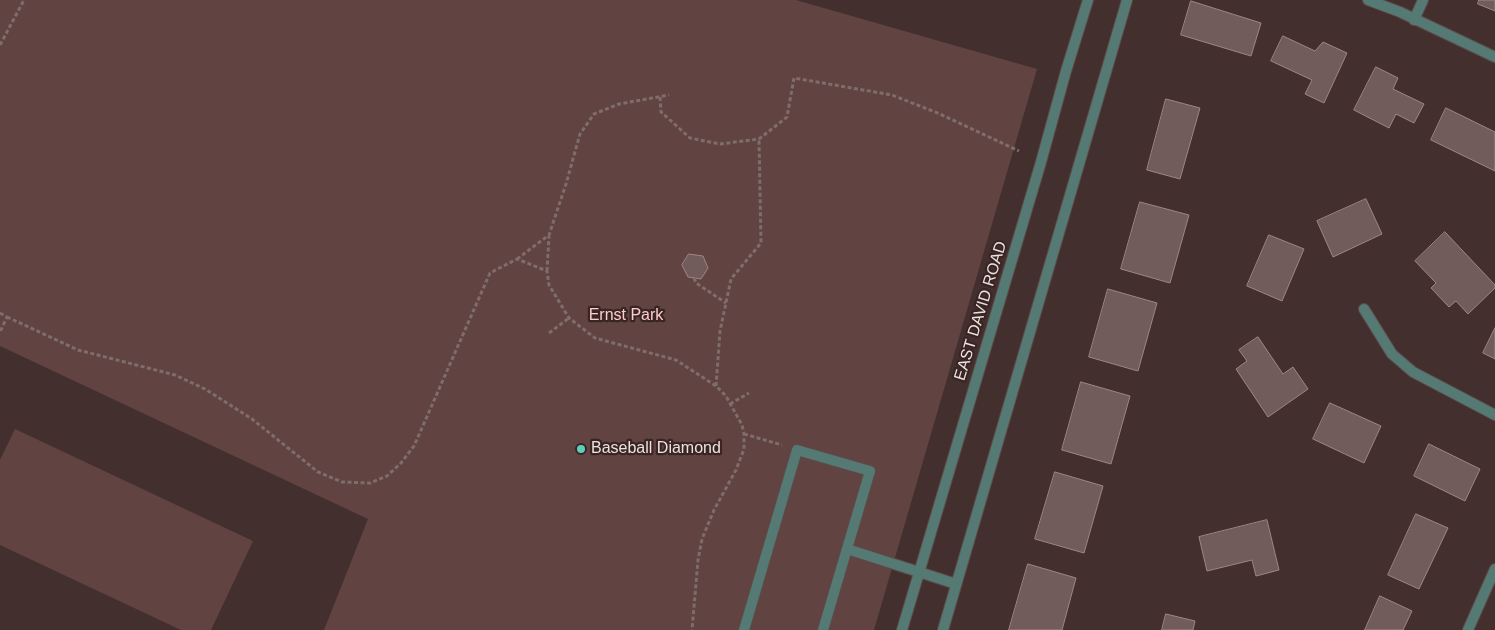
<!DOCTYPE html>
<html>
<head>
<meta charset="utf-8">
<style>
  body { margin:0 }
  canvas { display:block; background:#422f2e }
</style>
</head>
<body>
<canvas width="1495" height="630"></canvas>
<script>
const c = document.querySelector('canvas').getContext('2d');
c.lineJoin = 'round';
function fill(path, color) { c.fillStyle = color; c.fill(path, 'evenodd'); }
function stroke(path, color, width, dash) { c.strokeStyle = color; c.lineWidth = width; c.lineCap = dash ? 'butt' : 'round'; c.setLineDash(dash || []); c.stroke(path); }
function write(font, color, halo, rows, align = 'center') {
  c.font = font + ' Helvetica,sans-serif'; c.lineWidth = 4.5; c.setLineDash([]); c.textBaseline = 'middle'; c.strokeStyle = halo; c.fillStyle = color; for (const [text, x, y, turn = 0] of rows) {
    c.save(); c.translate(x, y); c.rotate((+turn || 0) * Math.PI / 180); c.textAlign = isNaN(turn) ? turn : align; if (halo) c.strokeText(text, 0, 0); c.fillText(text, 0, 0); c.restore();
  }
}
const green = new Path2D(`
  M0,0H796L1037,69L874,630H324L368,519L0,346Z
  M15,429L253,541L211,630H181L0,545V460Z`);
const building = new Path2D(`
  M1479,0H1495V11L1478,4Z
  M1191,1L1261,23L1251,56L1181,35Z
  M1283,36L1315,51L1323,42L1347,53L1324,103L1305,94L1312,80L1271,61Z
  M1376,67L1398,78L1393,89L1424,104L1414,123L1396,114L1389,128L1354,110Z
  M1166,99L1200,108L1180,179L1147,170Z
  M1446,108L1495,132V171L1431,140Z
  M1366,199L1382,234L1333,257L1317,221Z
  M1140,202L1189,215L1170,283L1121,269Z
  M1445,232L1495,285V288L1468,314L1456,301L1449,307L1431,288L1436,283L1415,261Z
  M1269,235L1304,249L1282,301L1247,286Z
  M689,254L703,256L708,268L701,279L688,277L682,265Z
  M1108,289L1157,303L1138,371L1089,357Z
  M1495,328V359L1483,353Z
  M1258,337L1283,374L1293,367L1308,389L1268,417L1236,369L1247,361L1239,350Z
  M1081,382L1130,396L1111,464L1062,450Z
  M1330,403L1381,426L1364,463L1313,439Z
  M1429,444L1480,469L1465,501L1414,476Z
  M1055,472L1103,486L1084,553L1035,539Z
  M1416,514L1448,528L1419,589L1388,575Z
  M1267,520L1279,570L1256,576L1252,560L1207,571L1199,537Z
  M1028,564L1076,578L1062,630H1009Z
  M1380,596L1412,611L1403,630H1365Z
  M1166,614L1195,621L1193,630H1162Z`);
const path = new Path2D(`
  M0,45L24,0
  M660,97L661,112L690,138L720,144L759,139L787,117L794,78L892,95L940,114L1019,151
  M517,259L549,235L566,184L580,134L594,114L619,104L669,95
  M547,271L549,236
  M694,278L696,283L726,303
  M0,313L7,317L0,332
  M7,317L78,350L175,375L205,389L252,419L318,472L342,482L370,483L387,476L401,463L414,446L490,273L517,259L547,271L549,285L569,318L595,338L676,360L716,386L726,396L742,425L744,434V449L736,470L714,510L702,539L698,560L692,630
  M549,333L569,318
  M716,386L720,331L731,279L761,243L759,139
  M730,404L749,393
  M744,434L782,445`);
const service = new Path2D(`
  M847,549L919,572
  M744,630L797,450L870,471L823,630`);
const minor = new Path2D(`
  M1368,0L1400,12L1495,57
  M1414,20L1423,0
  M1364,309L1392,354L1413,372L1495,415
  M1468,630L1495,569`);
const tertiary = new Path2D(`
  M919,572L956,584
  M902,630L1041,162L1066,71L1088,0
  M943,630L1127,0`);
const markers = [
  [581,449,5,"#5cceba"]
];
const streetNames = [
  ["EAST DAVID ROAD",981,311,-73]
];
const parkNames = [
  ["Ernst Park",626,316]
];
const poiNames = [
  ["Baseball Diamond",591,449]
];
fill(green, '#614342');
fill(building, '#725c5b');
stroke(building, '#9d8684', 1);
stroke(service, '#5d4b4a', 12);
stroke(minor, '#5d4b4a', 12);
stroke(tertiary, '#5d4b4a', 12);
stroke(path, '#7e6d6c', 3, [4, 2.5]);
stroke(service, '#547a73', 10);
stroke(minor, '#547a73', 10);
stroke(tertiary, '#547a73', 10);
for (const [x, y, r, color] of markers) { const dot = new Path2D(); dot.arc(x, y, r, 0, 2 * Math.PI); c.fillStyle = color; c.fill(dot); stroke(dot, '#382524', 2); }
write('16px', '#ede0df', '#382524', streetNames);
write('16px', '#feccca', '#382524', parkNames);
write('16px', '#ede0df', '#382524', poiNames, 'left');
</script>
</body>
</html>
